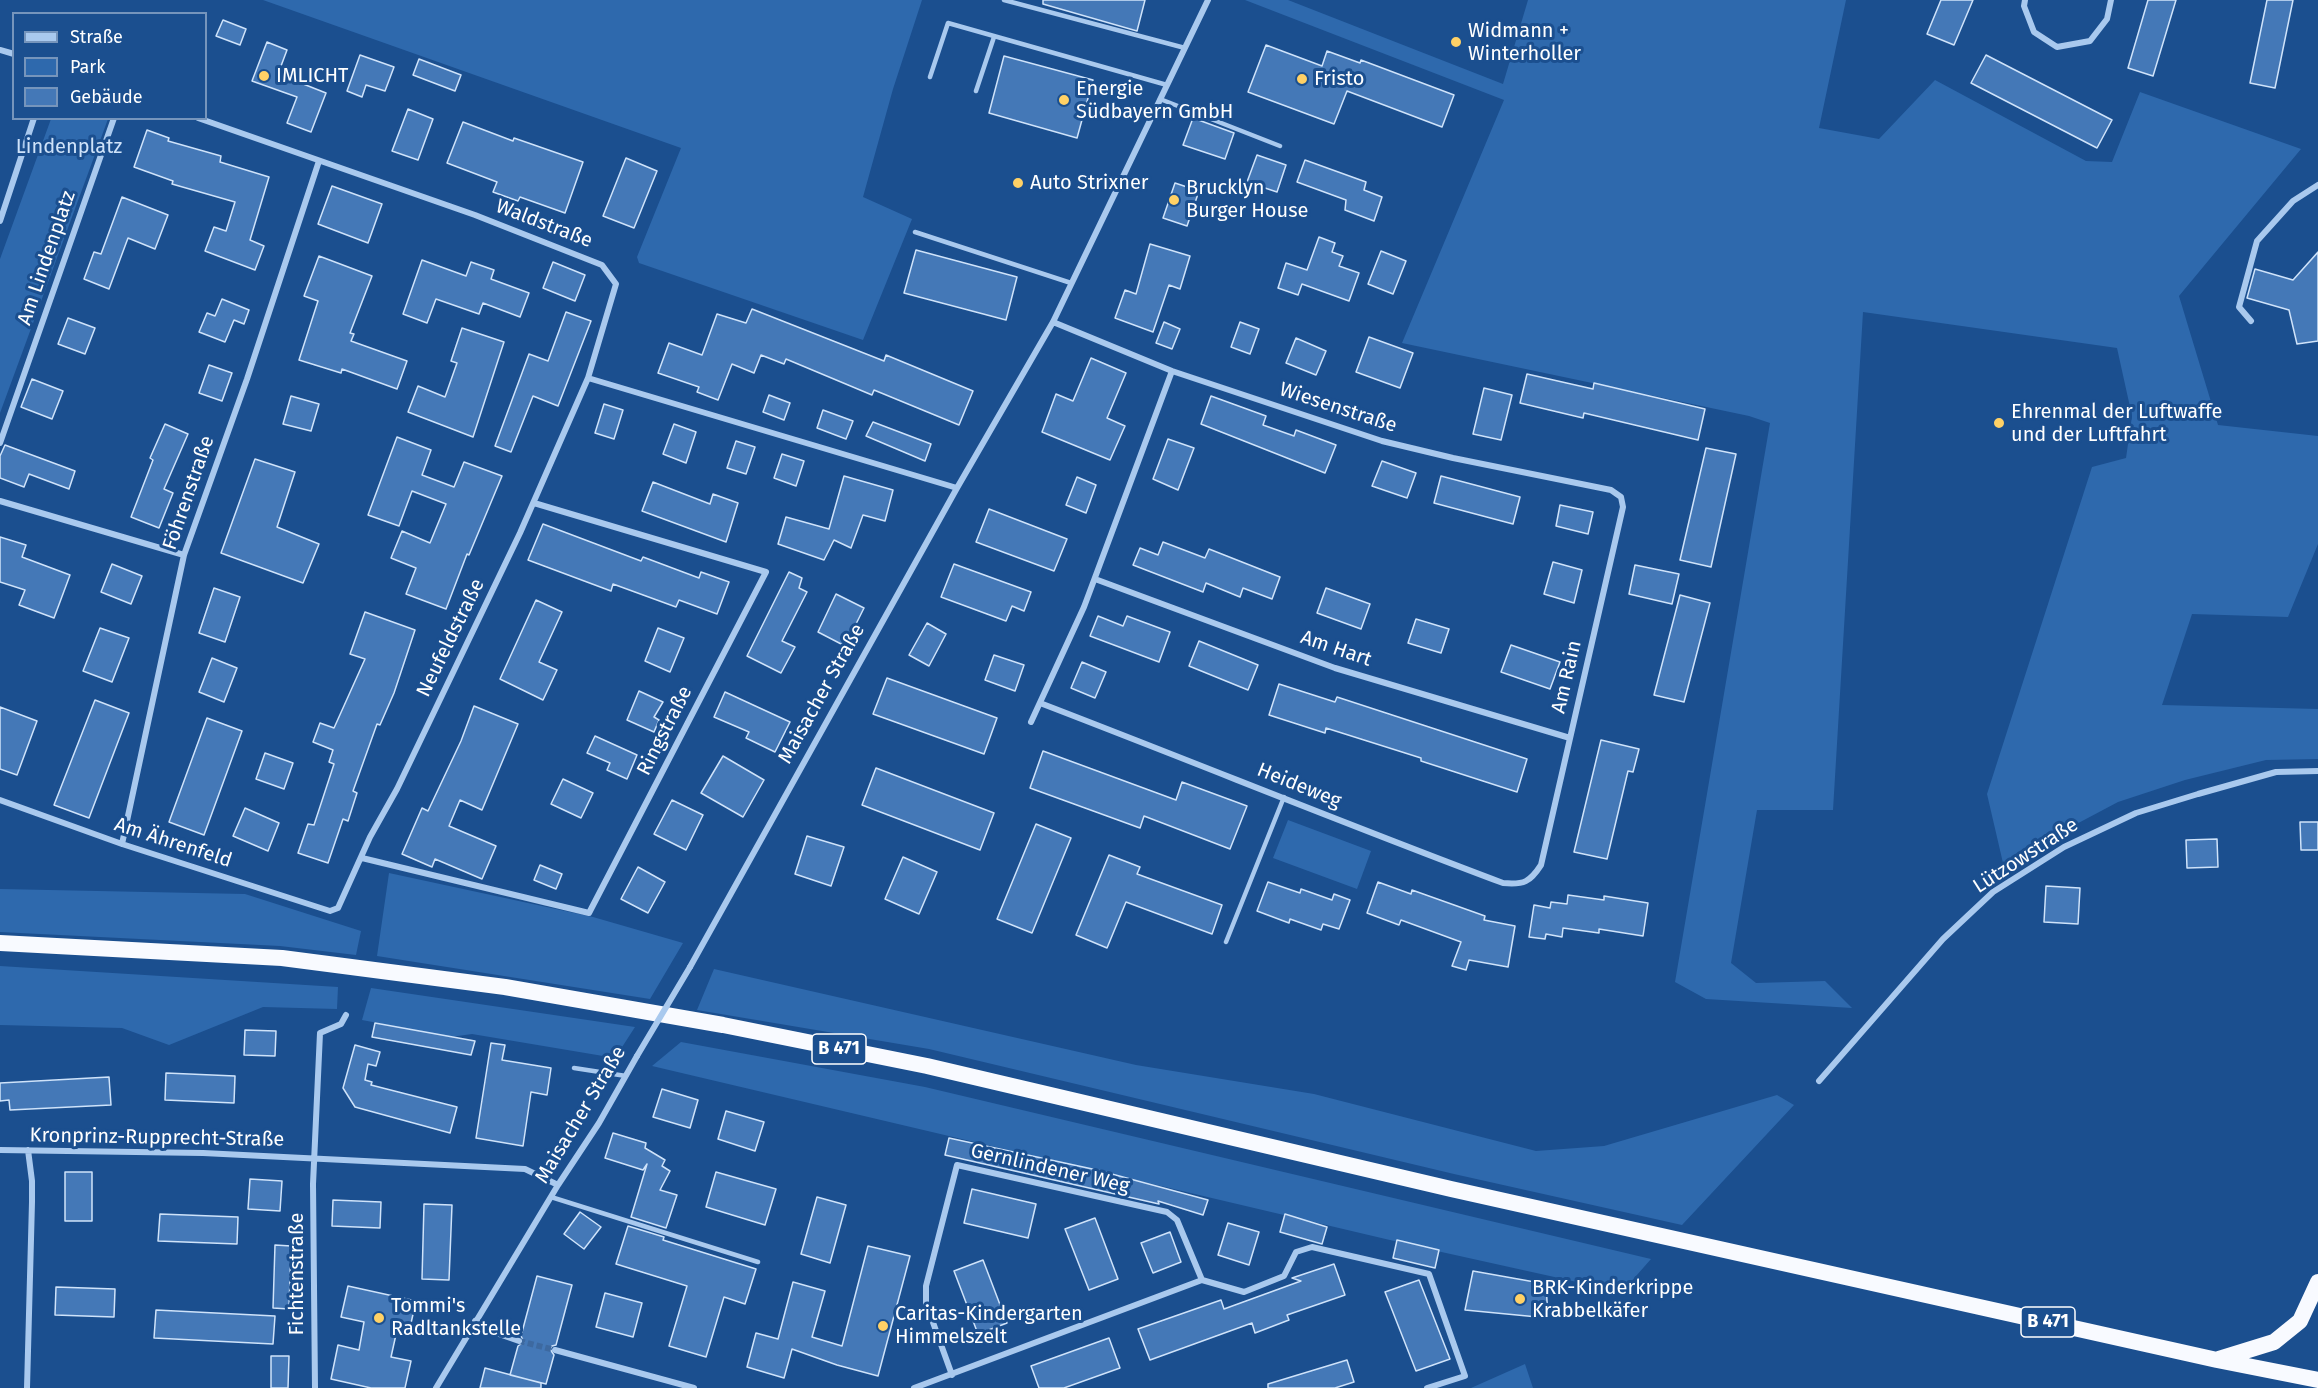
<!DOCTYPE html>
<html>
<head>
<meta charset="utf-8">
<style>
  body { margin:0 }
  #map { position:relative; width:2318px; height:1388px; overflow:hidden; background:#1b4f8f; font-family:"Fira Sans",sans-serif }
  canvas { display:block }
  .legend { position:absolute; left:12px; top:12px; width:195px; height:108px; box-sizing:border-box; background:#1b4f8f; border:2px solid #7695bc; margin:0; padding:8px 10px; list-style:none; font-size:18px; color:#fff }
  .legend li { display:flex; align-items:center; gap:12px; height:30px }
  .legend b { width:30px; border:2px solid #7695bc }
</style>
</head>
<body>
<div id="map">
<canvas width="2318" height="1388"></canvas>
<ul class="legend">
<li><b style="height:8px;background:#a9c9ee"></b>Straße</li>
<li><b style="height:16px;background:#2e69ad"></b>Park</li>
<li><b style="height:16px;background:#4478b7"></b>Gebäude</li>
</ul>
</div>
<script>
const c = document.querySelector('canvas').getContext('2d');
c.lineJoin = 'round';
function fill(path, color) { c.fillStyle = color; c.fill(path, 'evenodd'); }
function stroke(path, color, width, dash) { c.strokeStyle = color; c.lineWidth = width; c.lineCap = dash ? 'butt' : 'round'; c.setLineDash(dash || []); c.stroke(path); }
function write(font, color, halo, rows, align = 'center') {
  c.font = font + ' "Fira Sans",sans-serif'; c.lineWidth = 6; c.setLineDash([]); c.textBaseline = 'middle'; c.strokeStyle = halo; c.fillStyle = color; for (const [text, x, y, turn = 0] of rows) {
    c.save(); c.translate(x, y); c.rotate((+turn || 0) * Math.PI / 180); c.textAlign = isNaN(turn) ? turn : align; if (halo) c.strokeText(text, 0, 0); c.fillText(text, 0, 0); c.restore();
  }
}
const green = new Path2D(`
  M263,0H922L893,89L863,197L912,219L863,340L639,263L637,257L681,148Z
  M1245,0H1288L1503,84L1528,0H1846L1819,128L1879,139L1935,80L2086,161L2112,162L2140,92L2301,149L2179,296L2218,425L2318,436V544L2288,617L2192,614L2162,705L2318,709V759L2266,760L2185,780L2118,802L2003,863L1987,794L2092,467L2126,458L2132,416L2117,348L1863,312L1833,810H1757L1731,963L1756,983L1825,981L1852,1008L1706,999L1675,982L1770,423L1749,416L1402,343L1504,100Z
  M51,119H108L0,413V259Z
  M1288,820L1371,851L1357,889L1273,858Z
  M389,873L593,917L683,943L650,999L377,956Z
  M0,889L245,894L361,931L356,955L280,946L0,932Z
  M0,966L338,987L337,1009L263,1007L169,1045L122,1028L0,1025Z
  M714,969L1136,1065L1314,1094L1536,1151L1604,1146L1777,1095L1794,1105L1682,1225L1454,1174L929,1049L697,1010Z
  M371,988L635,1027L615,1058L472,1034L451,1037L362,1020Z
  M681,1042L925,1087L1651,1259L1622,1292L1428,1249L652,1066Z
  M1525,1364L1533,1388H1471Z`);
const building = new Path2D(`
  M1043,0H1145L1137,31L1043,4Z
  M1941,0H1973L1954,45L1927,34Z
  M2148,0H2176L2153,76L2128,68Z
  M2267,0H2293L2275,88L2250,83Z
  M223,20L246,29L240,45L216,36Z
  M267,42L287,50L278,74L326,93L311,132L287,123L297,97L252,81Z
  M1266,45L1322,66L1327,51L1360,63L1361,60L1454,95L1442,127L1347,91L1334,124L1248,92Z
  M360,55L394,67L385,91L366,85L362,97L347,91Z
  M1986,55L2112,120L2097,148L1971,83Z
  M1004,56L1093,80L1077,138L989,113Z
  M419,59L461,75L455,91L413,75Z
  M408,109L433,119L418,160L392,151Z
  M1193,118L1234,133L1225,159L1183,145Z
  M463,122L513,141L514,138L583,162L565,213L520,197L518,201L493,192L497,182L447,163Z
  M147,130L169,138L168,141L221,156L220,162L269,177L250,240L264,246L255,270L205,251L214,227L226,231L235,202L172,184L173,181L134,167Z
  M1257,155L1286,165L1277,192L1247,182Z
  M626,158L657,171L634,228L603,216Z
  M1305,160L1366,182L1364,190L1382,197L1374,221L1345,210L1346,200L1297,182Z
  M1175,183L1199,191L1187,226L1163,218Z
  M332,186L382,204L368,243L318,224Z
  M122,197L168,215L155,249L128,238L109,289L84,279L94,252L101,254Z
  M1319,237L1335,243L1332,252L1343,256L1339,266L1359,273L1349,301L1302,284L1298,295L1278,288L1286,263L1307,270Z
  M1150,244L1190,256L1180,289L1169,285L1153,332L1115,318L1125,290L1136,294Z
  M916,250L1017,277L1006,320L904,293Z
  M1381,251L1406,261L1393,294L1368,284Z
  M2318,252V341L2297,344L2289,310L2247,298L2255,269L2293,280Z
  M319,256L372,276L350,333L354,334L351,341L407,361L397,389L342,369L341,373L299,360L318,301L304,296Z
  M422,260L466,276L471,262L494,270L491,279L529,293L520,317L483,303L479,314L436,299L427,323L403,314Z
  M553,262L585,275L575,301L543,288Z
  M222,299L249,310L244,324L234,320L225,342L199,332L207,313L215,316Z
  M752,309L884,361L886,355L973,391L959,425L874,390L872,395L786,359L784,364L761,355L754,373L732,364L718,400L697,392L699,387L658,373L669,343L702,355L717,314L746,323Z
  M566,312L591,321L558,406L533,396L511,452L495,446L529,354L548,361Z
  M68,318L95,328L85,354L58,344Z
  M1164,322L1180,329L1172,349L1156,343Z
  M1240,322L1259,329L1250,354L1231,347Z
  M462,328L504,342L473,437L408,412L418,386L445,397L457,363L451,361Z
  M1369,337L1413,353L1400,388L1356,372Z
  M1296,338L1326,351L1316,375L1286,363Z
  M1091,358L1126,373L1107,418L1125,426L1110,460L1042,432L1056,394L1073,401Z
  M209,365L232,373L222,401L199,393Z
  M1527,374L1593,389L1594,383L1705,409L1698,440L1584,413L1583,418L1520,403Z
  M32,379L63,391L52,419L21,407Z
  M1484,388L1512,395L1501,440L1473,434Z
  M769,395L790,403L784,420L763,412Z
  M291,396L319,404L311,431L283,424Z
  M1211,396L1266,416L1263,425L1294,436L1296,430L1336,445L1325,473L1201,424Z
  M604,404L623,410L614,439L595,433Z
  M823,410L853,421L846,439L817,428Z
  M873,422L931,444L925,461L866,436Z
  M165,424L188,434L164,489L173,493L159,528L131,517L153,460L150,458Z
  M674,424L696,432L686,463L663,454Z
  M397,437L431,450L422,475L454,487L464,462L502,476L469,555L467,554L446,609L406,594L416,568L391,558L402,531L430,543L446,504L412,491L399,526L368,515Z
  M1168,439L1194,448L1178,490L1153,479Z
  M736,441L755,447L746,474L727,468Z
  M5,445L75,471L69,489L29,474L24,487L0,478V456Z
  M1706,448L1736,454L1711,567L1680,560Z
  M782,454L804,461L796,486L774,478Z
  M255,459L295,472L277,527L319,544L303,583L221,553Z
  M1382,461L1416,473L1407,498L1372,486Z
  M844,476L893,490L885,521L863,515L851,548L834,540L824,560L778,544L786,517L829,529Z
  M1441,476L1520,497L1513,524L1434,503Z
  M1077,477L1096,485L1086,513L1066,505Z
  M653,482L710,504L713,494L738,503L726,542L642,511Z
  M1560,505L1593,512L1588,534L1556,526Z
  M989,509L1067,539L1054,571L976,542Z
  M543,524L641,561L643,557L699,578L701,572L729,582L717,614L679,600L676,607L613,584L611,591L528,560Z
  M0,537L26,545L22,557L70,575L54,618L19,605L25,590L0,582Z
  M1163,542L1205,558L1209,549L1280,577L1272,599L1243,588L1240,597L1206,583L1203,592L1133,565L1140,548L1158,555Z
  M1553,562L1582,570L1574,603L1544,594Z
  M112,564L142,576L131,604L101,592Z
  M954,564L1031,592L1024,611L1012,606L1006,621L941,597Z
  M1635,565L1679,574L1672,604L1629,594Z
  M789,572L802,578L799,588L807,592L782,641L795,647L781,673L747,656Z
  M214,588L240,597L225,642L199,633Z
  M1326,588L1370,604L1361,629L1317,613Z
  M836,594L864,608L845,646L818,632Z
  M1680,595L1710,603L1684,702L1654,695Z
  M536,600L562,612L539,662L557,670L543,700L500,679Z
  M365,612L415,630L394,693L380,725L377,724L353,791L357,793L348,821L343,819L328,863L298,853L308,824L314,825L334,764L329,762L333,750L313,742L320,723L334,728L365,659L350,654Z
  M1098,616L1123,626L1127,616L1170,632L1159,662L1090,636Z
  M1416,619L1449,629L1441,653L1408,643Z
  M927,623L946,634L929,666L909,655Z
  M100,628L129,638L112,682L83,671Z
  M658,628L684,638L670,672L645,661Z
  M1199,641L1258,665L1248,690L1189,666Z
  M1511,645L1560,662L1550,689L1501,672Z
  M994,655L1024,665L1015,691L985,680Z
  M212,658L237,668L224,702L199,692Z
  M1082,662L1106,672L1095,698L1071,688Z
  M887,678L997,718L984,754L873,714Z
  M1279,684L1335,702L1337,697L1527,759L1517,792L1421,761V758L1326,728L1325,733L1269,715Z
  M639,691L663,702L654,717L659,720L654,732L627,720Z
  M725,692L790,722L775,752L746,738L749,732L714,717Z
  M95,700L129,713L89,818L54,805Z
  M474,706L518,724L482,810L460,800L449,826L496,846L482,879L435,859L432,867L402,854L422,808L428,811L461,741Z
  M0,707L37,721L17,775L0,769Z
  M207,718L242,731L204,835L169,822Z
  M595,736L637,755L627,779L607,770L610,763L587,753Z
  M1601,740L1639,749L1633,772L1628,771L1607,859L1574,852Z
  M1043,751L1176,800L1182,782L1247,806L1230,849L1144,816L1140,828L1030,788Z
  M265,753L293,763L284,789L256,779Z
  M723,756L764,780L743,817L701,793Z
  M876,768L994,813L980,850L862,805Z
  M563,779L593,793L581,818L551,804Z
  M672,800L703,815L686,850L654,834Z
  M245,808L279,823L268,851L233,836Z
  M2300,822H2318V850H2301Z
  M1036,824L1071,838L1032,933L997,919Z
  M807,836L844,847L831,886L795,874Z
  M2217,839L2218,867L2187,868L2186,840Z
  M1109,855L1140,867L1137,874L1222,905L1212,934L1126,902L1107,948L1076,935Z
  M903,857L937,872L919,914L885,899Z
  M540,865L562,874L556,889L534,880Z
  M638,867L665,882L648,913L621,899Z
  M1268,882L1300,893L1301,889L1332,900L1334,894L1350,900L1339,929L1323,924L1321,930L1290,919L1289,923L1257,911Z
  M1378,882L1411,894L1412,890L1485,916L1484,920L1515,926L1508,967L1469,960L1466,970L1452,966L1461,942L1401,920L1399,925L1367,913Z
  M2046,886L2080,888L2078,924L2044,922Z
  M1568,895L1604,900V896L1648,903L1643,936L1599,929V933L1563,928L1562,937L1546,934L1545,939L1529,937L1534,905L1550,908L1551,902L1567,904Z
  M375,1023L475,1041L471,1055L372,1037Z
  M245,1030L276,1031L275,1056L244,1055Z
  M491,1043L505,1045L502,1060L551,1068L547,1095L531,1092L523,1146L476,1138Z
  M355,1045L380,1052L376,1066L368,1064L365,1080L372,1082L371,1085L457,1107L450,1133L355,1107L343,1088Z
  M166,1073L235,1076L234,1103L165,1100Z
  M109,1077L111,1105L10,1110L9,1100L0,1101V1083Z
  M662,1089L698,1100L690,1128L653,1117Z
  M726,1111L764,1122L755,1151L718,1139Z
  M613,1133L646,1143L645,1148L665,1160L662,1166L670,1171L660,1190L677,1195L666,1228L631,1217L647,1164L643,1170L605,1158Z
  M949,1138L1097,1170L1208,1200L1203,1215L1158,1201L1159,1204L945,1155Z
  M65,1172H92V1221H65Z
  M716,1172L776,1189L765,1225L706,1207Z
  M250,1179L282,1181L280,1211L248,1209Z
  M972,1189L1036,1204L1028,1238L964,1223Z
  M817,1197L846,1205L830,1263L801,1254Z
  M333,1200L381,1202L380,1228L332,1226Z
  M424,1204L452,1205L449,1280L422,1279Z
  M580,1212L601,1227L584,1249L564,1234Z
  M160,1214L238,1217L237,1244L158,1241Z
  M1285,1214L1327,1227L1322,1244L1280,1232Z
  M1095,1218L1118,1279L1089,1290L1065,1229Z
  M1228,1223L1259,1232L1249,1265L1218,1255Z
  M628,1226L664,1237L663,1240L756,1269L745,1304L724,1297L706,1357L669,1346L687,1286L616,1264Z
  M1170,1232L1181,1262L1153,1273L1141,1243Z
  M1397,1240L1439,1250L1435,1268L1393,1258Z
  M275,1245L291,1246L289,1309L273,1308Z
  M868,1246L910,1256L878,1376L837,1365L792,1349L784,1378L747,1367L756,1333L778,1339L793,1282L825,1291L812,1337L842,1346Z
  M983,1260L1007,1323L978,1334L954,1271Z
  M1334,1264L1345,1295L1287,1315L1289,1320L1255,1333L1252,1323L1150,1360L1138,1329L1221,1300L1224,1309L1301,1281L1292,1278Z
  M1473,1271L1546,1284L1548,1318L1465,1310Z
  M537,1276L572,1285L556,1345L552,1346L550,1349L554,1355L546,1384L510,1375L518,1346L524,1342L521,1336Z
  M1419,1280L1450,1359L1416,1371L1385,1292Z
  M348,1286L416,1301L409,1332L397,1330L391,1357L411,1361L405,1388H371L331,1379L338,1345L359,1350L364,1322L341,1317Z
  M56,1287L115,1289L114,1317L55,1315Z
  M605,1293L642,1303L633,1337L596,1327Z
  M156,1310L275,1316L273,1344L154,1338Z
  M1109,1338L1120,1368L1064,1388H1039L1031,1366Z
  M271,1356H289L288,1388H271Z
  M1347,1360L1354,1382L1335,1388H1268V1384Z
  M485,1368L541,1383V1388H480Z`);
const minorTunnel = new Path2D(`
  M519,1341L555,1350`);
const service = new Path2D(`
  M1004,0L1185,48
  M930,77L948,23L1167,85
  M976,91L994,37
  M1160,99L1280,146
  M915,232L1071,283
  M1226,942L1284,797
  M574,1068L626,1076
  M551,1197L758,1262`);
const minor = new Path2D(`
  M2025,0L2024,6L2034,32L2057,47L2090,41L2107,19L2111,0
  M0,50L14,54
  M198,118L475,215L602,265L616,284L588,378L957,488
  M0,221L34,118
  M2251,321L2239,307L2257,241L2293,201L2318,185
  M0,443L114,118
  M0,501L184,555
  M1095,579L1335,668L1570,738
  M1040,703C1194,762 1348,825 1503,883C1524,885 1530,882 1541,865L1623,507L1621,497L1611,490L1453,458L1382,441L1172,371L1053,322
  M1031,722L1084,607L1172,371
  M0,800L122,844L330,911L338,908L370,837L397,789L520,533L588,378
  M122,844L184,555L247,379L319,161
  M362,858L589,913L766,572L534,503
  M690,967L957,488L1053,322L1208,0
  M1819,1081L1943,939L1993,892L2064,847L2136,813L2198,794L2276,772L2318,771
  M0,1150L203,1153L525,1169L558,1185
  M475,1321L496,1333L519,1341
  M555,1350L694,1388
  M952,1375L926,1303V1286L957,1165L1167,1212L1177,1220L1202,1280
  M27,1388L32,1202V1181L28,1150
  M315,1388L313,1184L320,1033L341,1024L346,1015
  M436,1388L558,1185L599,1123L637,1056
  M914,1388L1202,1280L1244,1292L1284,1276L1296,1252L1312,1247L1429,1274L1465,1376L1427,1388`);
const trunk = new Path2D(`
  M0,943L282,958L505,987L723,1025L927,1066L1451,1189L2217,1360L2318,1380
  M2219,1359L2274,1342L2300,1321L2318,1282`);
const minorBridge = new Path2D(`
  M637,1056L690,967`);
const markers = [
  [1456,42,6,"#ffd166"],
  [264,76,6,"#ffd166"],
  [1302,79,6,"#ffd166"],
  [1064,100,6,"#ffd166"],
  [1018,183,6,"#ffd166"],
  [1174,200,6,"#ffd166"],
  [1999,423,6,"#ffd166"],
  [1520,1299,6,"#ffd166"],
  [379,1318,6,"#ffd166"],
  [883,1326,6,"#ffd166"]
];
const shields = [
  [839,1049,54],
  [2048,1322,54]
];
const shieldNames = [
  ["B 471",839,1049],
  ["B 471",2048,1322]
];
const poiNames = [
  ["Widmann +",1468,31],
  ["Winterholler",1468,54],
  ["IMLICHT",276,76],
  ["Fristo",1314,79],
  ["Energie",1076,89],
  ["Südbayern GmbH",1076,112],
  ["Auto Strixner",1030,183],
  ["Brucklyn",1186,188],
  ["Burger House",1186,211],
  ["Ehrenmal der Luftwaffe",2011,412],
  ["und der Luftfahrt",2011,435],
  ["BRK-Kinderkrippe",1532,1288],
  ["Krabbelkäfer",1532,1311],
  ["Tommi's",391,1306],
  ["Radltankstelle",391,1329],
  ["Caritas-Kindergarten",895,1314],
  ["Himmelszelt",895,1337]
];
const parkNames = [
  ["Lindenplatz",69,147]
];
const streetNames = [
  ["Waldstraße",544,224,21],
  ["Am Lindenplatz",47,258,-71],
  ["Wiesenstraße",1338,408,18],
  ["Föhrenstraße",189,493,-71],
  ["Neufeldstraße",451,638,-64],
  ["Am Hart",1336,649,19],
  ["Am Rain",1567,677,-77],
  ["Maisacher Straße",822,694,-61],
  ["Ringstraße",665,731,-63],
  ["Heideweg",1299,786,22],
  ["Am Ährenfeld",173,843,18],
  ["Lützowstraße",2026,856,-33],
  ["Maisacher Straße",581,1115,-59],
  ["Kronprinz-Rupprecht-Straße",157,1138,1],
  ["Gernlindener Weg",1050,1169,13],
  ["Fichtenstraße",297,1274,-90]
];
fill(green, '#2e69ad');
fill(building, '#4478b7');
stroke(building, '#cfe3fa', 1.5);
stroke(minorTunnel, '#3d69a0', 6, [6, 3]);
stroke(service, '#a9c9ee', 4.5);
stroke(minor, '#a9c9ee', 6);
stroke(trunk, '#f8faff', 16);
stroke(minorBridge, '#a9c9ee', 6);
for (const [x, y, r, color] of markers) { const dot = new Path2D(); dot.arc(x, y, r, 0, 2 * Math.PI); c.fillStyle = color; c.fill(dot); stroke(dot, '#1b4f8f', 2); }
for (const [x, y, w] of shields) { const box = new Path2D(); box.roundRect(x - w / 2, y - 15, w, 30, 4.5); c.fillStyle = '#1b4f8f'; c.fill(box); stroke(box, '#fff', 1.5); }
write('bold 18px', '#fff', null, shieldNames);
write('20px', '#fff', '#1b4f8f', poiNames, 'left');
write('20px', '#cfe3fa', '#1b4f8f', parkNames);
write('20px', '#fff', '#1b4f8f', streetNames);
</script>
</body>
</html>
